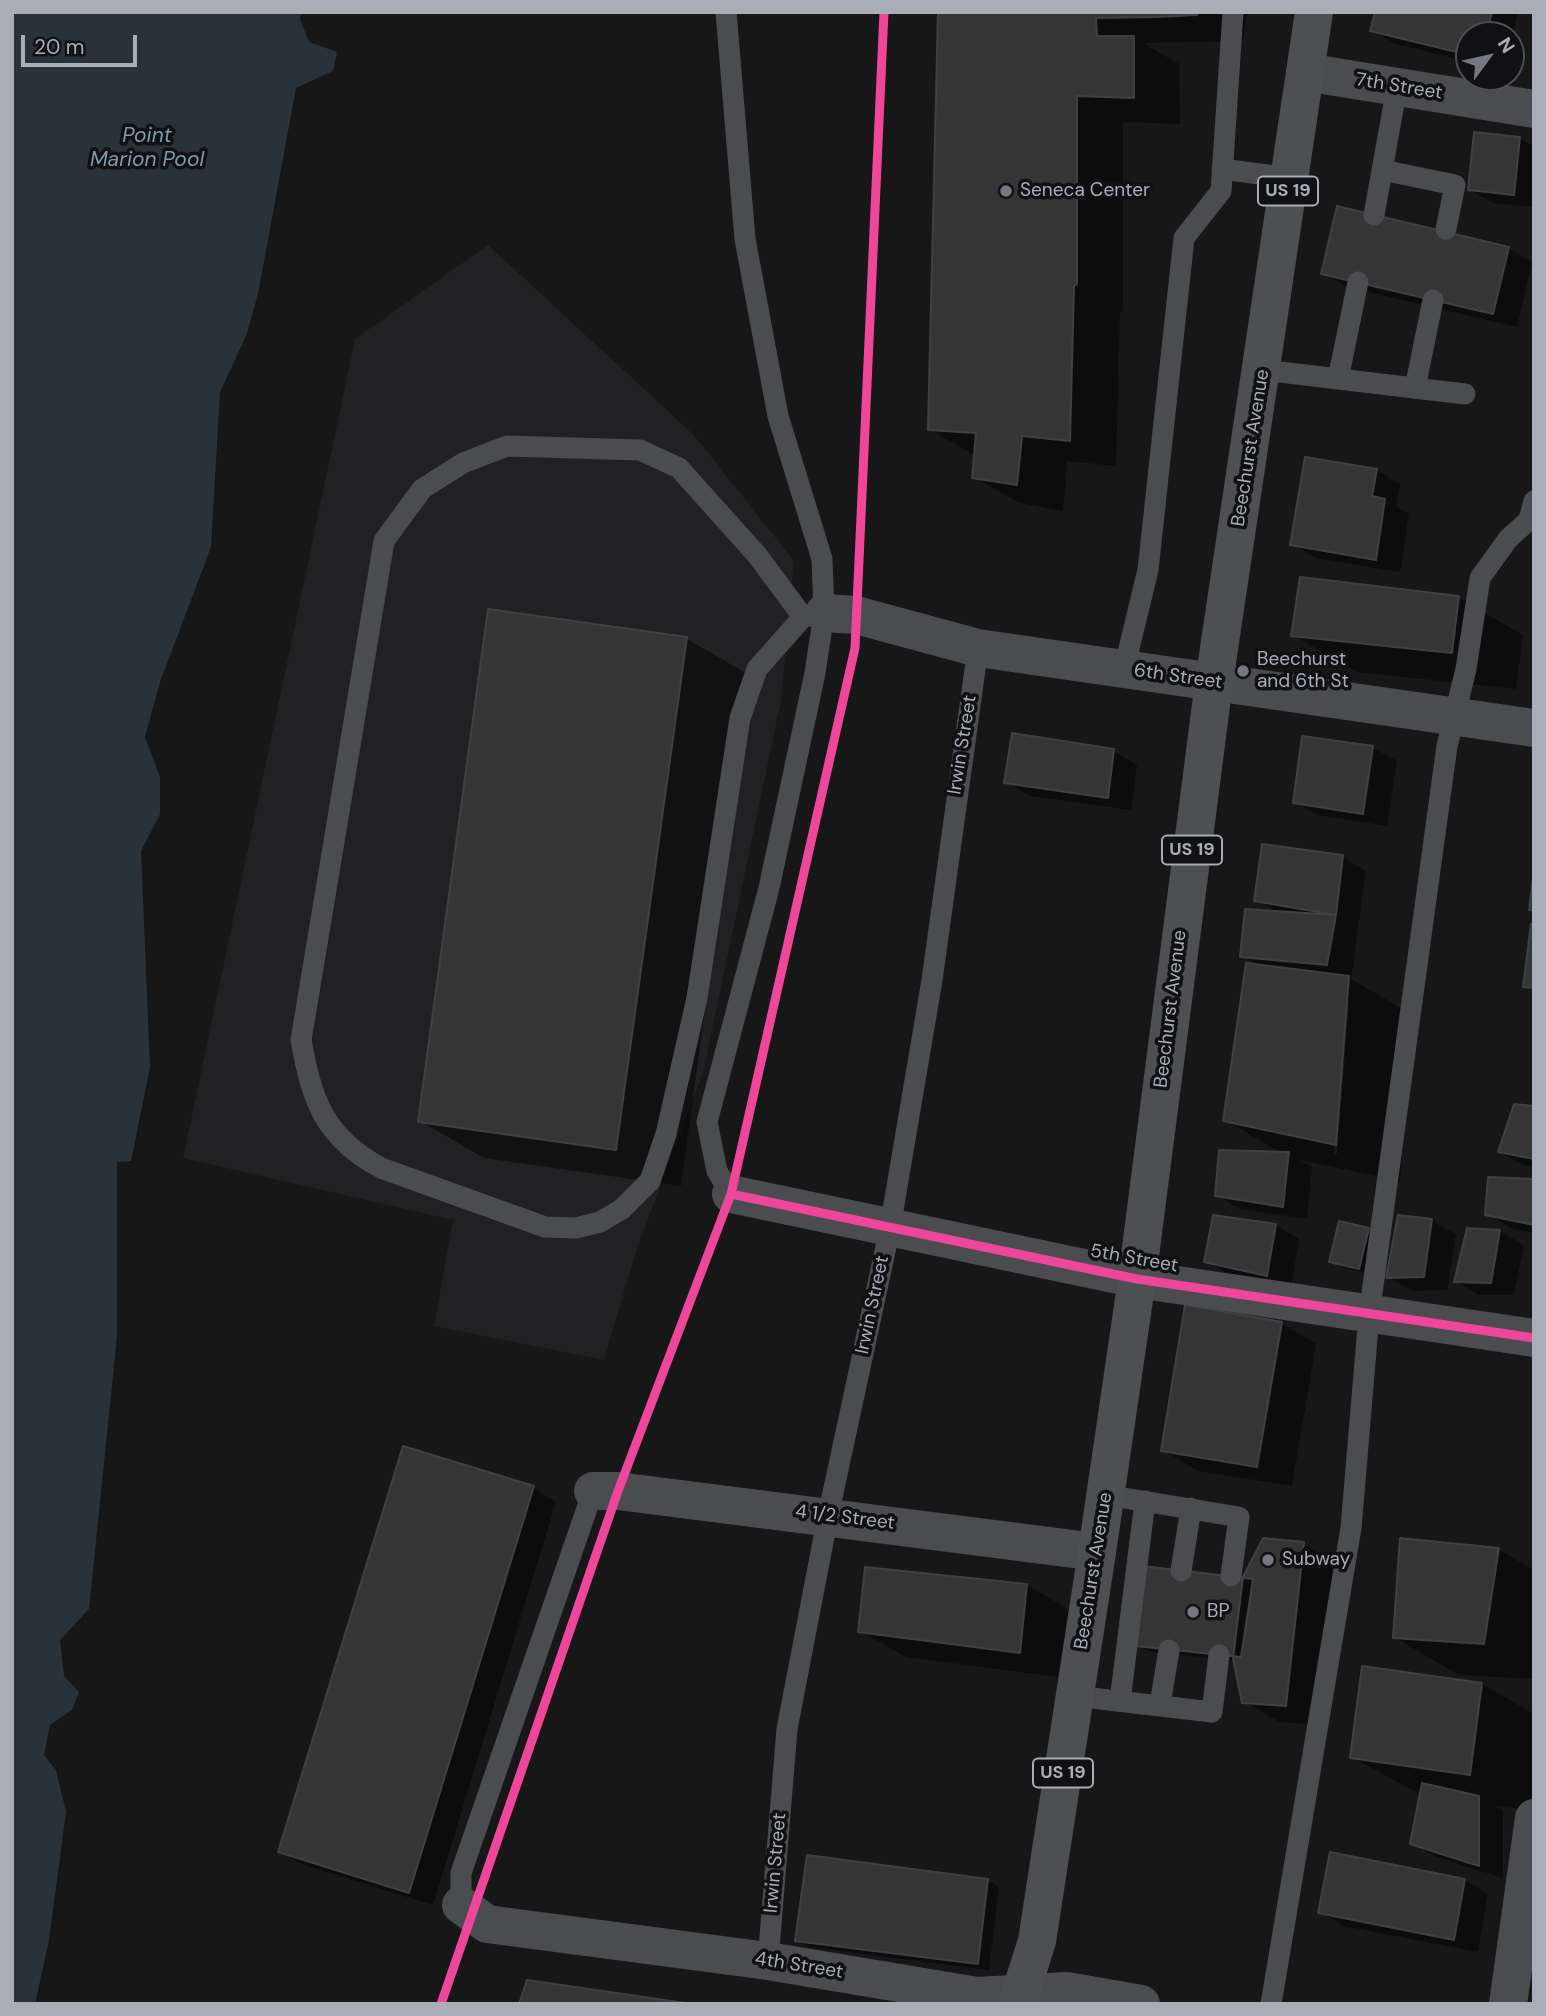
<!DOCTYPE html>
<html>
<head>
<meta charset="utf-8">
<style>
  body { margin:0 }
  #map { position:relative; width:1546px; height:2016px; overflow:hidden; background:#171717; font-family:"DM Sans",sans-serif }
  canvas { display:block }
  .frame { position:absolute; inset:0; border:14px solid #a8adb8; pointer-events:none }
  .north { position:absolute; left:1455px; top:21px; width:70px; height:70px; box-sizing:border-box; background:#111113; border:2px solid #4d4f55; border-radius:50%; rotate:57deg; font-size:19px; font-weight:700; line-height:28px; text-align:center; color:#a8adb8 }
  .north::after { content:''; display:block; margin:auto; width:24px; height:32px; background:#757880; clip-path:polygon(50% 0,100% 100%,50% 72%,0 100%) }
  .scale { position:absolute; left:21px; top:35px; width:116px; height:32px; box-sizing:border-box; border:4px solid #a8adb8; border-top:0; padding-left:9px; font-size:21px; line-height:24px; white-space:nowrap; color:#a8adb8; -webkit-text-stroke:5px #111113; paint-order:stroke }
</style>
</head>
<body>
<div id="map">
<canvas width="1546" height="2016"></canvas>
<div class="frame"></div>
<div class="north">N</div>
<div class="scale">20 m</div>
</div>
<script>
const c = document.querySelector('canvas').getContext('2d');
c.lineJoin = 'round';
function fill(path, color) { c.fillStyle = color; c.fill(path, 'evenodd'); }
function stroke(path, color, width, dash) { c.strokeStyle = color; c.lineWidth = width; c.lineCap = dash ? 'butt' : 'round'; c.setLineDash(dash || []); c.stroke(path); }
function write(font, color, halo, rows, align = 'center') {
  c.font = font + ' "DM Sans",sans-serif'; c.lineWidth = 7; c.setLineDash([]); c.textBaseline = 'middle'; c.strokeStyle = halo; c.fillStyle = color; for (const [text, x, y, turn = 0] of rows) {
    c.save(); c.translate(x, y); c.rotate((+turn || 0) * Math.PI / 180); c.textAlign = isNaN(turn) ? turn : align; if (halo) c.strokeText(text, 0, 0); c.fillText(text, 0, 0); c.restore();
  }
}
const built = new Path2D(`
  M488,245L694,435L794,561L781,701L703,1073L637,1248L604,1360L434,1326L453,1220L183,1158L355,339Z`);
const water = new Path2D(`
  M12,12H301L300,19L309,42L337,52L333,71L296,88L258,294L246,336L220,392L211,547L160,682L145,737L160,777V814L141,851L150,1067L131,1161L117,1162V1336L89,1609L60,1640L64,1676L79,1692L72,1710L50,1725L44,1755L56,1770L66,1812L49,1940L35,2004H12Z`);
const shadow = new Path2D(`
  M940,12H1247L1243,41L1143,43L1179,64L1180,124L1123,122V311L1120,312L1116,466L1067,461L1063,511L1020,503L973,477L976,456L929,429Z
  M1377,12H1518L1511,43V35H1469V62L1396,44L1372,31Z
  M1519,138L1534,147V207L1493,203L1469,189Z
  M1508,248L1532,262L1517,327L1347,287L1323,273Z
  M1377,470L1400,484L1396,507L1409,514L1400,572L1316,558L1292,544Z
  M1459,598L1523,635L1516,689L1357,672L1293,635Z
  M687,639L751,676L681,1186L484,1158L420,1121Z
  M1304,737L1373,748L1397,761L1387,826L1318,815L1295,802Z
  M1113,751L1137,765L1131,810L1030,796L1006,782Z
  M1342,857L1366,871L1351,979L1413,1015L1400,1181L1300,1160L1312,1167L1307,1219L1240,1209L1216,1195L1283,1154L1225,1120L1260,966L1242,956L1279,913L1256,900ZM1340,864H1343L1335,920H1332ZM1345,1003H1349L1337,1154H1334Z
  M1534,1108V1167L1523,1165L1500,1152Z
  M1534,1181V1233L1511,1228L1487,1214Z
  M1400,1216L1432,1221L1456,1234L1447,1290L1412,1291L1388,1277Z
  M1275,1225L1299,1239L1291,1288L1230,1275L1206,1261Z
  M1468,1229L1500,1231L1524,1245L1514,1295H1479L1456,1281Z
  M1368,1230L1380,1236L1370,1274L1343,1268L1331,1261Z
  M1281,1323L1316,1344L1292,1486L1198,1471L1163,1450Z
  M533,1488L556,1502L433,1905L304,1865L280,1851Z
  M1303,1544L1339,1564L1321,1725L1279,1722L1244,1701L1235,1661L1148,1651L1137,1645Z
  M1498,1549L1534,1570V1679L1459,1675L1394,1637Z
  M1027,1585L1073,1612L1065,1678L906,1657L860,1631Z
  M1364,1668L1482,1684L1534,1714V1811L1493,1805L1503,1811V1878L1436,1857L1412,1843L1422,1795L1351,1757Z
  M988,1880L999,1887L989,1970L809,1947L797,1940Z
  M1465,1880L1488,1894L1478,1952L1344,1926L1320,1912Z`);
const building = new Path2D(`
  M938,12H1197V15L1157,17L1096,18L1097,36H1134V98L1077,96V284L1074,286L1070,441L1022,436L1017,485L972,478L976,433L928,430Z
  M1375,12H1492L1486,35H1469V55L1370,31Z
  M1474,132L1520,137L1514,195L1468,190Z
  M1337,206L1509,247L1493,314L1321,274Z
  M1305,457L1377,469L1372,496L1385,499L1376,560L1290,545Z
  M1300,577L1459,596L1452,653L1291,636Z
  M488,609L687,637L616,1150L418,1122Z
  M1012,733L1114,749L1108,798L1004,783Z
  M1302,736L1373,746L1363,814L1293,803Z
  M1262,844L1343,855L1336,915L1254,901Z
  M1534,870V910H1529Z
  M1245,909L1336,915L1327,965L1240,957Z
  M1531,924H1534V988L1523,987Z
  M1246,963L1349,976L1336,1145L1223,1121Z
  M1514,1104L1534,1106V1159L1498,1152Z
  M1219,1150L1289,1152L1283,1207L1215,1196Z
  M1488,1177L1534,1179V1225L1485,1215Z
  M1213,1215L1276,1224L1267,1276L1204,1262Z
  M1398,1215L1432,1219L1424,1277L1386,1278Z
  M1339,1221L1369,1228L1359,1269L1329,1262Z
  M1467,1228L1500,1230L1491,1283L1454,1282Z
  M1185,1305L1282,1322L1257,1467L1161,1451Z
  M403,1446L534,1486L409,1893L278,1852Z
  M1263,1538L1304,1542L1286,1706L1242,1703L1233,1659L1243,1577Z
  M1400,1538L1499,1548L1484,1644L1393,1638Z
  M1143,1566L1253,1579L1241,1657L1135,1646Z
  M865,1567L1027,1584L1020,1653L858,1632Z
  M1362,1666L1482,1683L1470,1775L1350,1758Z
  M1422,1783L1479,1796V1866L1410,1844Z
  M1330,1852L1465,1879L1454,1940L1318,1913Z
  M807,1855L988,1879L978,1964L795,1941Z
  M527,1980L692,2004H519Z`);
const service = new Path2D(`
  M726,12L745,239L778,416L822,559L824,613L815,673L769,888L707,1122L717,1171L731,1194
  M1222,169L1290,178
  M1382,170L1455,185L1446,229
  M1374,215L1397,87
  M1263,370L1465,394
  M1338,379L1358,282
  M1415,388L1433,300
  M803,617L757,669L740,718L697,998L666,1134L650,1181L622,1209L600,1222L576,1228L545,1227L381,1168C324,1137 312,1101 301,1040L384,541L422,489L463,463L507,446L640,450L679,468L757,555L803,617L824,613
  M1124,669L1148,570L1184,238L1221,191L1233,12
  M1106,1495L1239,1517L1231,1576
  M1181,1571L1191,1508
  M1074,1696L1212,1712L1219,1655
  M1120,1701L1145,1501
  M1160,1705L1169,1650
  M461,1905V1873L593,1491
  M768,1961L787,1729L828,1516L890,1228L932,980L978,648
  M1271,2004L1351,1528L1369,1315L1447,746L1466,669L1480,578L1508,539L1529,520L1534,501`);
const minor = new Path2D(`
  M1305,72L1534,109
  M824,613L856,615L978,648L1534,728
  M731,1194L1137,1279L1534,1338
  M593,1491H618L1097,1552
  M461,1905L487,1924L768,1961L977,1996L1067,1991L1141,2004
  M1508,2004L1534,1818`);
const primary = new Path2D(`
  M1017,2004L1037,1941L1097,1552L1137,1279L1214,682L1314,12`);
const cycleway = new Path2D(`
  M731,1194L1137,1279L1534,1338
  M441,2004L618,1491L731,1194L855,648L884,12`);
const markers = [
  [1006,191,7,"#757880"],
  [1243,671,7,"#757880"],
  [1268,1560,7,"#757880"],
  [1193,1612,7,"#757880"]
];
const shields = [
  [1288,191,60],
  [1192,850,60],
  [1063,1773,60]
];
const shieldNames = [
  ["US 19",1288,191],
  ["US 19",1192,850],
  ["US 19",1063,1773]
];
const streetNames = [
  ["7th Street",1399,87,9],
  ["Beechurst Avenue",1251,448,-81],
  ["6th Street",1178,677,8],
  ["Irwin Street",963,745,-81],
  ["Beechurst Avenue",1171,1009,-83],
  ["5th Street",1134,1259,10],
  ["Irwin Street",873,1305,-78],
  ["4 1/2 Street",845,1518,7],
  ["Beechurst Avenue",1094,1571,-81],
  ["Irwin Street",776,1863,-85],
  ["4th Street",799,1966,9]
];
const poiNames = [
  ["Seneca Center",1020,191],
  ["Beechurst",1257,660],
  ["and 6th St",1257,682],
  ["Subway",1282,1560],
  ["BP",1207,1612]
];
const waterNames = [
  ["Point",147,136],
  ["Marion Pool",147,160]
];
fill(built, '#212123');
fill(water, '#2a3239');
fill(shadow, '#0007');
fill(building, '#353536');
stroke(building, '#3f4043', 2);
stroke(service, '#4b4c50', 21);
stroke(minor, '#4b4c50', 38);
stroke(primary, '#4d4f52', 38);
stroke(cycleway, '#ed469a', 9);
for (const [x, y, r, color] of markers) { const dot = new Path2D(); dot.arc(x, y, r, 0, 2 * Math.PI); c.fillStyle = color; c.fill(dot); stroke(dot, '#111113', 2.5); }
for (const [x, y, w] of shields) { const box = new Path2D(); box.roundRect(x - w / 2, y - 14.5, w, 29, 5); c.fillStyle = '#111113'; c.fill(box); stroke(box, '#a8adb8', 2); }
write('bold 18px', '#a8adb8', null, shieldNames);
write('19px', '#a8adb8', '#111113', streetNames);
write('19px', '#a8adb8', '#111113', poiNames, 'left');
write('italic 21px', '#7f9bb3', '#111113', waterNames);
</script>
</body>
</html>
